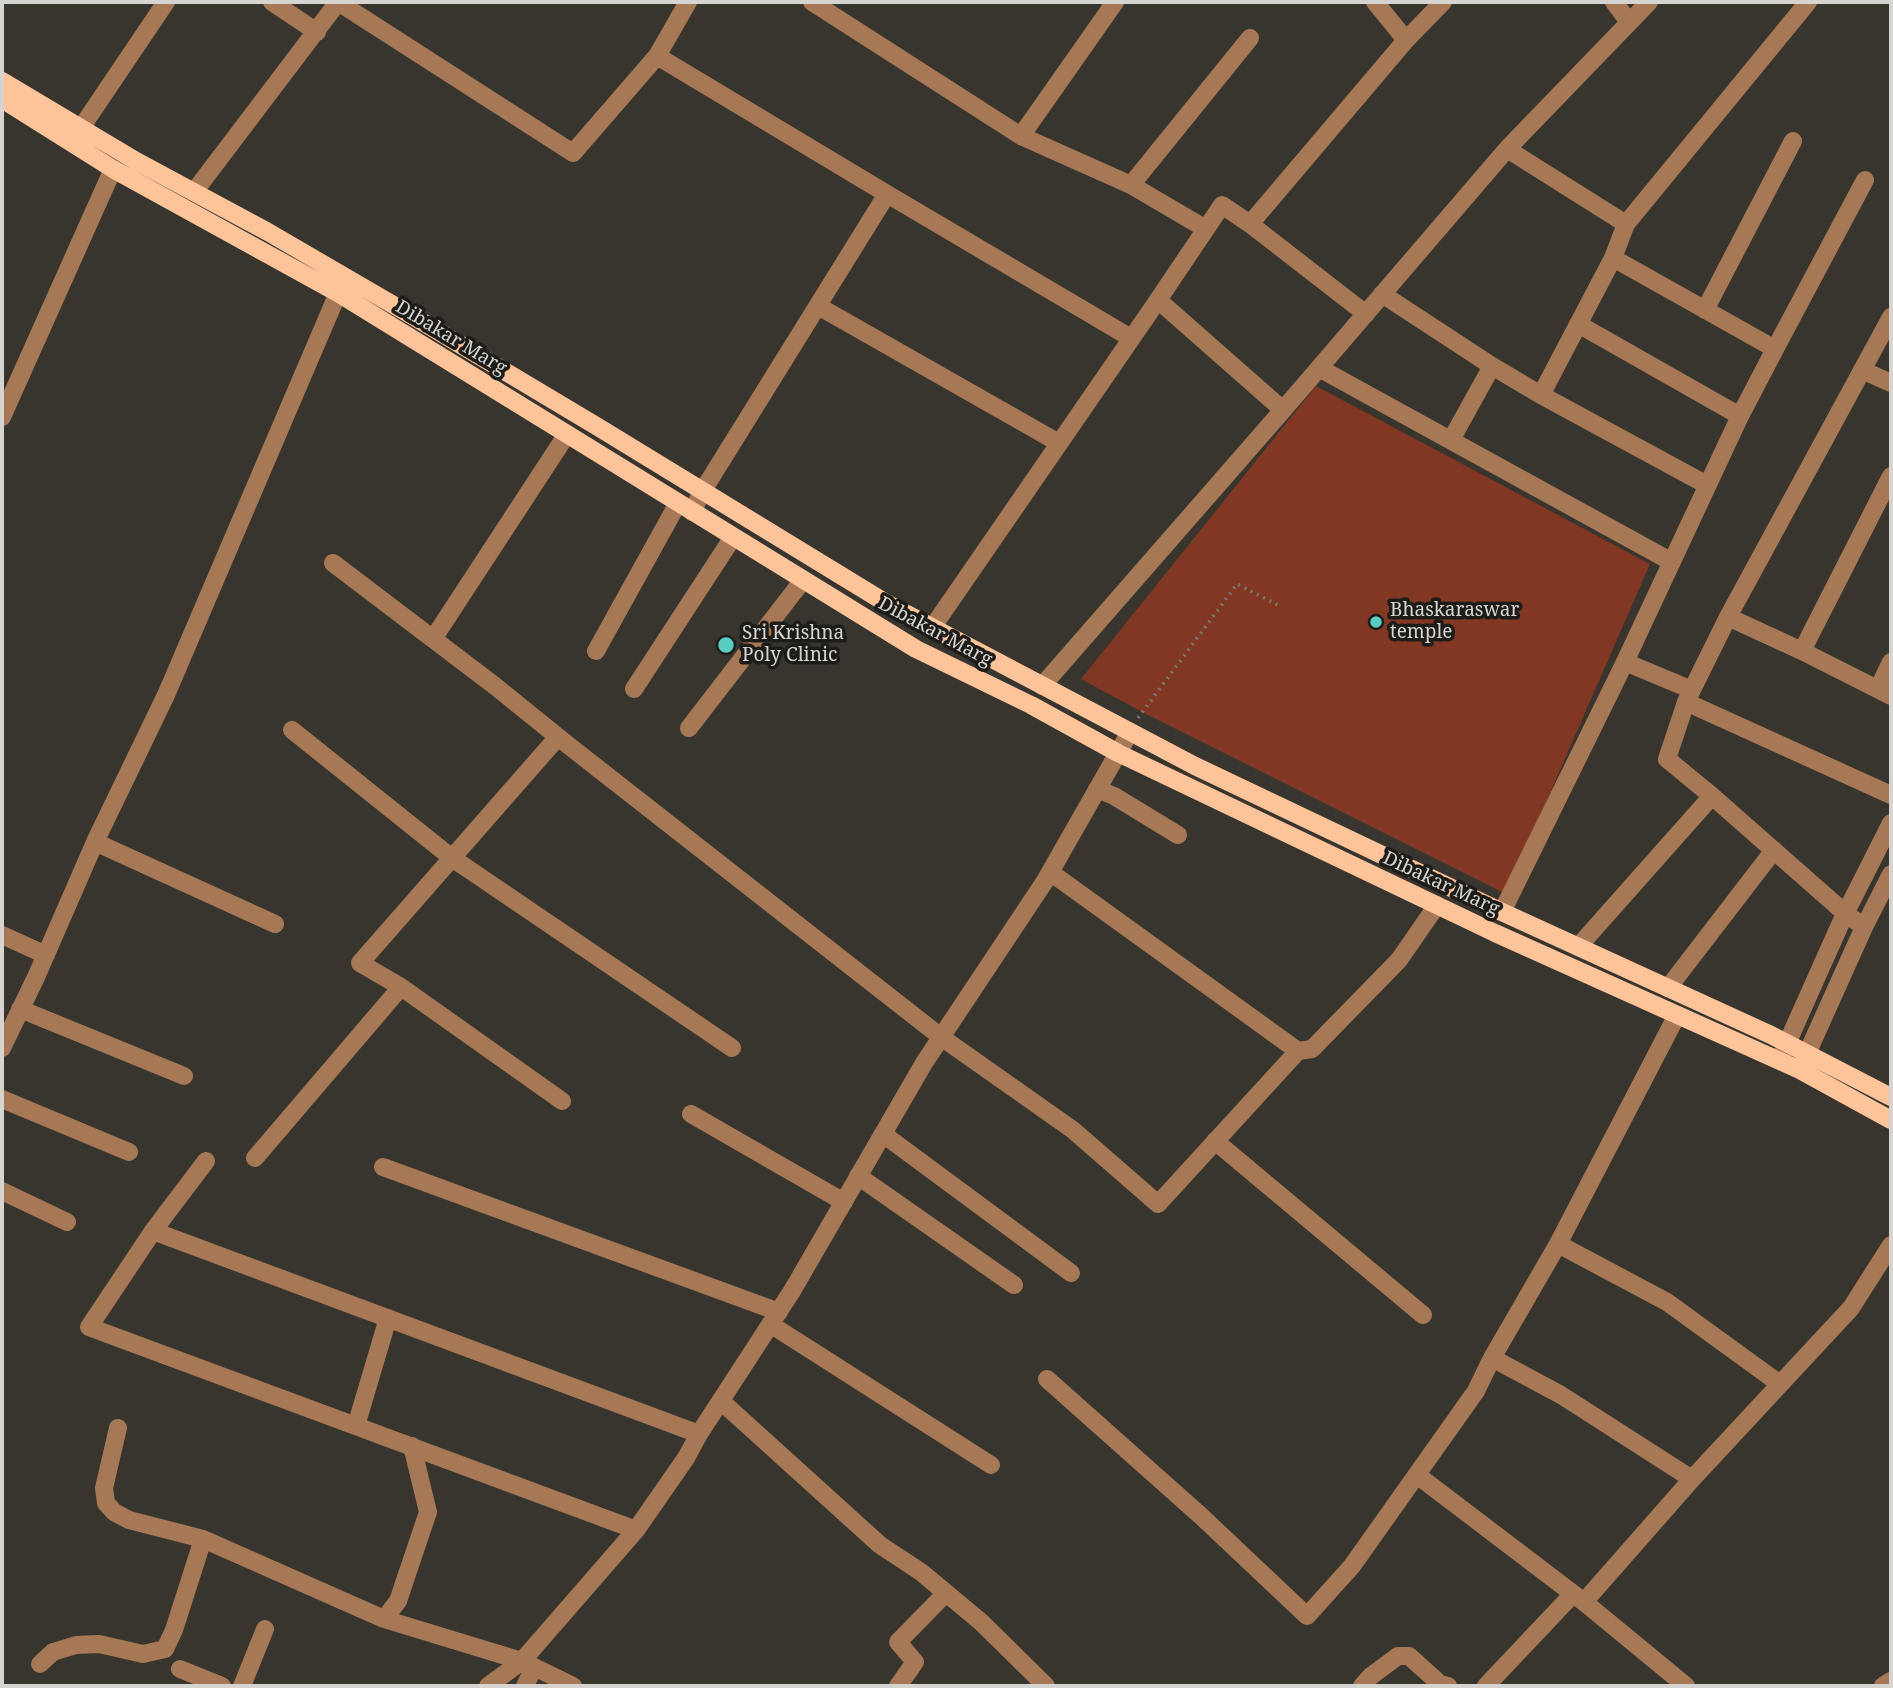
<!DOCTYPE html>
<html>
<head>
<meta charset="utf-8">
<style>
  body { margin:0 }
  #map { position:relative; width:1893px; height:1688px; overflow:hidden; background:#38352e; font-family:"Noto Serif",serif }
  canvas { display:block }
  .frame { position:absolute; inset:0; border:4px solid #d6d4d0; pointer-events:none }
</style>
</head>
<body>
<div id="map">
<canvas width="1893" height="1688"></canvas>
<div class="frame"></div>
</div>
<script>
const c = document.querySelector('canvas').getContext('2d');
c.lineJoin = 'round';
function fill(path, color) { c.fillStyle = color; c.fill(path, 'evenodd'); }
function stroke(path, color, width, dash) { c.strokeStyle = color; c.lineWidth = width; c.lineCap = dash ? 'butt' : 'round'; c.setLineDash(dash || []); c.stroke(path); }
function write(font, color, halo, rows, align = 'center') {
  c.font = font + ' "Noto Serif",serif'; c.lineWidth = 7; c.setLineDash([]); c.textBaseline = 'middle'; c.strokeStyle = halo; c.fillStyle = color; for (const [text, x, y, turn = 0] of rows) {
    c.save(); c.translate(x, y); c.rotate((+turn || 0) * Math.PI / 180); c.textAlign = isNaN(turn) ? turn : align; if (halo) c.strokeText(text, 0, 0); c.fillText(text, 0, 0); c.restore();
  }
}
const green = new Path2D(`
  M1316,386L1650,564L1506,894L1142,712L1081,679Z`);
const path = new Path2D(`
  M1138,718L1237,584L1280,606`);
const minor = new Path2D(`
  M272,2L317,32
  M338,2L573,153L657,56
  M688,2L657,56L887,194
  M812,2L1021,136L1131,185L1206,229
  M1614,2L1629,22
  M1406,40L1443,2
  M81,128L166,2
  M1021,136L1115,2
  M1507,149L1626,224
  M1131,185L1250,38
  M194,192L338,2
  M1382,294L1492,366L1541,395
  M1158,300L1222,205L1250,224
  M818,306L1059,443
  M1705,310L1793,141
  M1366,314L1250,224L1406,40L1375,2
  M1578,324L1740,416L1775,349L1613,258
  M1775,349L1865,180
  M1319,368L1672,562
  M1862,370L1891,383
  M2,417L113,169
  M1451,440L1492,366
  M1707,485L1541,395L1613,258L1626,224L1808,2
  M692,512L702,492L887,194L1131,338
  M333,563L495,686L568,745L941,1037L1073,1130L1158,1204L1298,1051
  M1728,617L1802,651L1891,696
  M932,628L1158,300L1283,410
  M433,639L567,434
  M596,651L678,503
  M1802,651L1891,476
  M1625,662L1692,690
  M1042,686L1283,410L1507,149L1649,2
  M634,689L733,537
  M1878,689L1891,662
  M1686,702L1728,617L1891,317
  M689,728L803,580
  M292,730L452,858L732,1048
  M558,737L360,963L401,987L562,1101
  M1097,789L1114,796L1178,835
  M1712,796L1667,759L1686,702L1891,795
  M1050,872L1298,1051L1312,1049L1399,960L1437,905
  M1502,912L1625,662L1740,416
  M275,924L95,842L166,695L338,293
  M2,935L46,955
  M1578,947L1712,796L1845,913L1864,927
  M1668,988L1774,850
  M20,1009L184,1076
  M2,1048L37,975L95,842
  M1781,1057L1843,918L1891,823
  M1801,1067L1864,927L1891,874
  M2,1099L129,1152
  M691,1114L844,1202
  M883,1134L1071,1273
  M1215,1141L1423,1315
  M255,1158L401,987
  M206,1161L153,1231L89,1327L636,1530
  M383,1167L779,1312
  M858,1176L1014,1285
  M2,1191L67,1222
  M153,1231L699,1434
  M1558,1244L1667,1302L1780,1384
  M770,1324L991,1465
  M1047,1379L1201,1516L1307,1616L1352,1566L1476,1391L1492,1358L1558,1244L1677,1015
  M722,1402L880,1545L921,1572L981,1622L1046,1686
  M356,1426L388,1318
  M118,1428L104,1488L106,1503L114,1512L129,1520L203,1539L384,1619
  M412,1446L428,1512L398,1601L384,1619L522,1661L573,1686
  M1417,1475L1584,1602L1692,1479L1561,1395L1492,1358
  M1692,1479L1851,1308L1891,1245
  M1584,1602L1686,1686
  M40,1664L53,1652L76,1645L99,1644L143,1654L165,1649L174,1630L203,1539
  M180,1669L222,1686
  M242,1686L265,1629
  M488,1686L522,1661L636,1530L686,1458L699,1434L792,1291L924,1063L1045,881L1130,732
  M525,1686L534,1667
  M898,1686L915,1662L898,1642L946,1593
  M1362,1686L1371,1676L1398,1656H1409L1440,1684L1448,1686
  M1486,1686L1573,1594
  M1883,1686L1891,1681`);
const major = new Path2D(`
  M2,81L136,161L268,232L414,317L598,427L886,603L1195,766L1502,912L1771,1035L1891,1097
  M2,99L113,169L338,293L916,649L1031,705L1118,753L1495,933L1800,1070L1891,1120`);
const markers = [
  [1376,622,7,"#56cec4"],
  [726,645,9,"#56cec4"]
];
const streetNames = [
  ["Dibakar Marg",451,338,31],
  ["Dibakar Marg",935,632,28],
  ["Dibakar Marg",1441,884,25]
];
const poiNames = [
  ["Bhaskaraswar",1390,611],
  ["temple",1390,633],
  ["Sri Krishna",742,634],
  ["Poly Clinic",742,656]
];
fill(green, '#813722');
stroke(path, '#7b7872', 3.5, [2, 5]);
stroke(minor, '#a67855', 18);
stroke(major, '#fdc49a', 18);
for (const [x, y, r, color] of markers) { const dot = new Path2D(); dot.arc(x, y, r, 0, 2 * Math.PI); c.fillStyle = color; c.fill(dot); stroke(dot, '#1e1c19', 2.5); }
write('19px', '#d6d4d0', '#1e1c19', streetNames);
write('19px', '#d6d4d0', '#1e1c19', poiNames, 'left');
</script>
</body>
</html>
